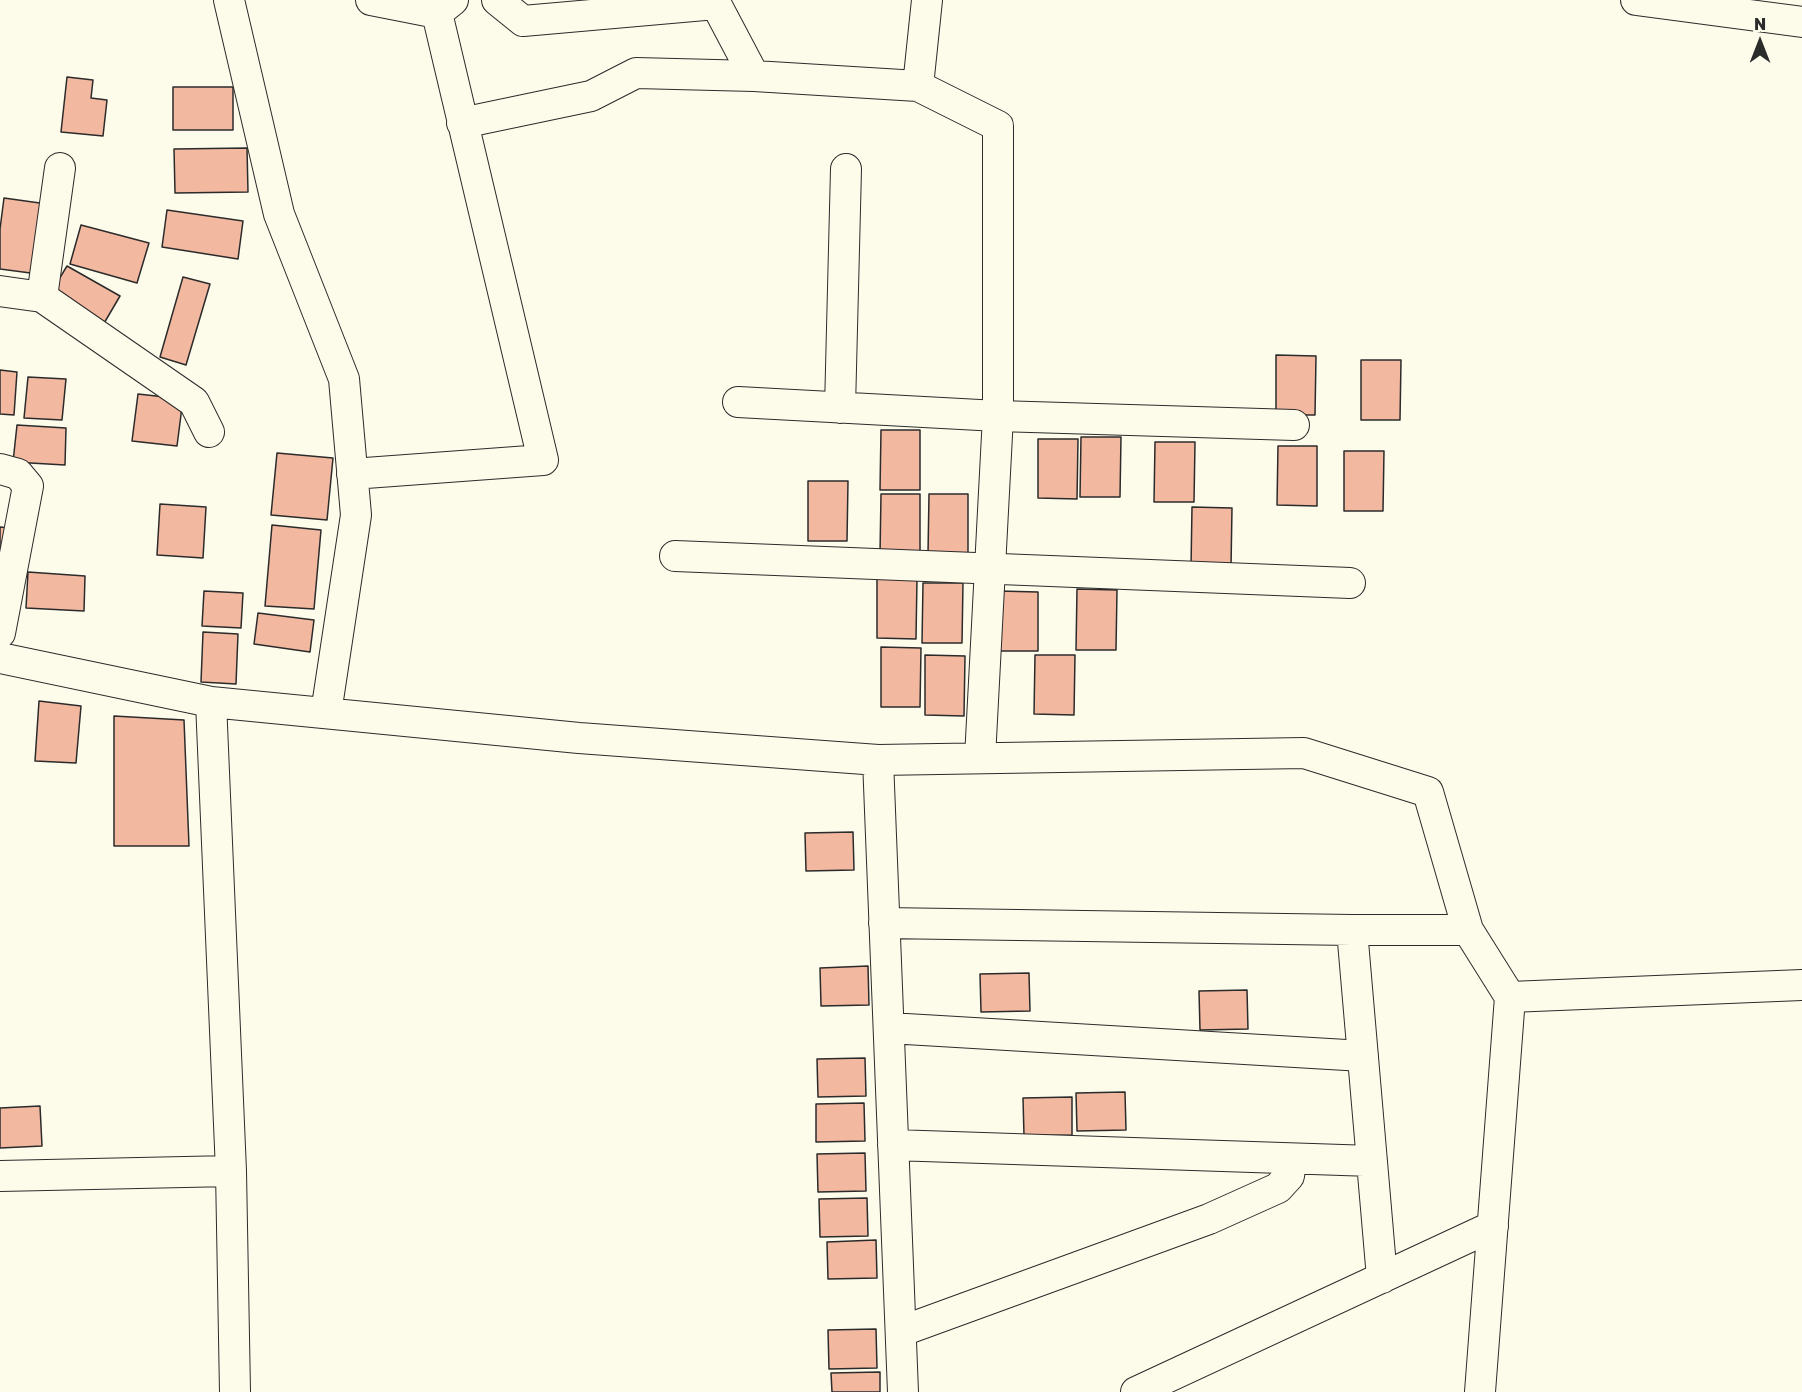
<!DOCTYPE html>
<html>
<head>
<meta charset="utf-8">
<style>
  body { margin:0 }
  #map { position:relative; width:1802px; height:1392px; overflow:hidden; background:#fdfbea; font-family:"Golos Text",sans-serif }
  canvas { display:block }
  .north { position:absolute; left:1730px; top:12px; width:60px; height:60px; -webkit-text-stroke:4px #fdfbea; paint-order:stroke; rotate:0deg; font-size:16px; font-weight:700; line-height:24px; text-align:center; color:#2b2b2b }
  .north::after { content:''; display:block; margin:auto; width:21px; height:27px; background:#2b2b2b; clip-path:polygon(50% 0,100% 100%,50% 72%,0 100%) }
</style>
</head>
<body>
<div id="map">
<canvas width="1802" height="1392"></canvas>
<div class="north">N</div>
</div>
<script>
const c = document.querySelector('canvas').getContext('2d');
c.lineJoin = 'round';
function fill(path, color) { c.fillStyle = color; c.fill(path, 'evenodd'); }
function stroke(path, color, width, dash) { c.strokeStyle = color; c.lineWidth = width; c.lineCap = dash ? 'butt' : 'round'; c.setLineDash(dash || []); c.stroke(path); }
const building = new Path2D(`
  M67,77L93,80L91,98L107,100L103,136L61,132Z
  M173,87H233V130H173Z
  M247,148L248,192L175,193L174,149Z
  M4,198L47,204L38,274L0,269V229Z
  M167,210L243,221L238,259L162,247Z
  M81,225L149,243L137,283L70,264Z
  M67,266L120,296L103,325L50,294Z
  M183,277L210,284L186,365L160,357Z
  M1276,355L1316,356L1315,415H1276Z
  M1361,360H1401L1400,420H1361Z
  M0,370L17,372L14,415L0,414Z
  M28,377L66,379L62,420L24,418Z
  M138,394L183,399L177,446L132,441Z
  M17,425L66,428L65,465L13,462Z
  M881,430H920V490H880Z
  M1081,437H1121L1120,497H1080Z
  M1038,439H1078L1077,499L1038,498Z
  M1155,442H1195L1194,502H1154Z
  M1278,446H1317V506L1277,505Z
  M1344,451H1384L1383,511H1344Z
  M277,453L333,458L327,520L271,515Z
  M808,481H848L847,541H808Z
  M881,494H920V554H880Z
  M929,494H968V554H928Z
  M160,504L206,507L203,558L157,555Z
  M1192,507L1232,508L1231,567H1191Z
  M272,525L321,530L314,609L265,606Z
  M0,527L9,528L0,586Z
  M28,572L85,576L84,611L26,608Z
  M877,578H917L916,639L877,638Z
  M923,583H963L962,643H922Z
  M1077,589L1117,590L1116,650H1076Z
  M204,591L243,593L241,628L202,626Z
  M999,591L1038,592V651H998Z
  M258,613L314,620L310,652L254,644Z
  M203,632L238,634L236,684L201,682Z
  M881,647L921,648L920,707H881Z
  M925,655L965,656L964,716L925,715Z
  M1035,655H1075L1074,715L1034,714Z
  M39,701L81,706L76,763L35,761Z
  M114,716L184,720L189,846H114Z
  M853,832L854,870L806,871L805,833Z
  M868,966L869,1005L821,1006L820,968Z
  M1029,973L1030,1011L981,1012L980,974Z
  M1247,990L1248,1029L1200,1030L1199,991Z
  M865,1058L866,1096L818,1097L817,1059Z
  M1125,1092L1126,1130L1077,1131L1076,1093Z
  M1072,1097V1135L1024,1136L1023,1098Z
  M864,1103L865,1141L816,1142V1104Z
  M40,1106L42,1146L0,1148V1108Z
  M865,1153L866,1191L818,1192L817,1154Z
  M867,1198L868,1236L820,1237L819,1199Z
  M876,1240L877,1278L828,1279L827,1242Z
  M876,1329L877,1368L829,1369L828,1330Z
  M880,1372V1392H832L831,1373Z`);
const minor = new Path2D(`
  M229,0L279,214L344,379L356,515L326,713
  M371,0L437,13L453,0
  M497,0L523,21L716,4L754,76L918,86L998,126V416L980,758
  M1636,0L1802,22
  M918,86L927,0
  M462,123L591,96L636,73L754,76
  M0,291L42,297L60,168
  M42,297L194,402L209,432
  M738,402L998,416L1294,425
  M840,408L846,169
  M0,469L18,474L28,486L0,633
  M352,474L543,460L437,13
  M675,556L1350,583
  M0,658L211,702L579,738L878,760L903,1392
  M211,702L231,1171L235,1392
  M878,760L1304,753L1428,792L1468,930
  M884,923L1352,930L1382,1278
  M1352,930H1468L1510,997
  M889,1028L1363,1056
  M893,1145L1372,1161
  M0,1176L231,1171
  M902,1331L1209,1219L1278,1188L1289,1176L1291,1159
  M1136,1392L1493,1226
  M1480,1392L1510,997L1802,985`);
fill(building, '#f2b8a0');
stroke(building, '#2b2b2b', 1.5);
stroke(minor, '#2b2b2b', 32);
stroke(minor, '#fdfbea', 30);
</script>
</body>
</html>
